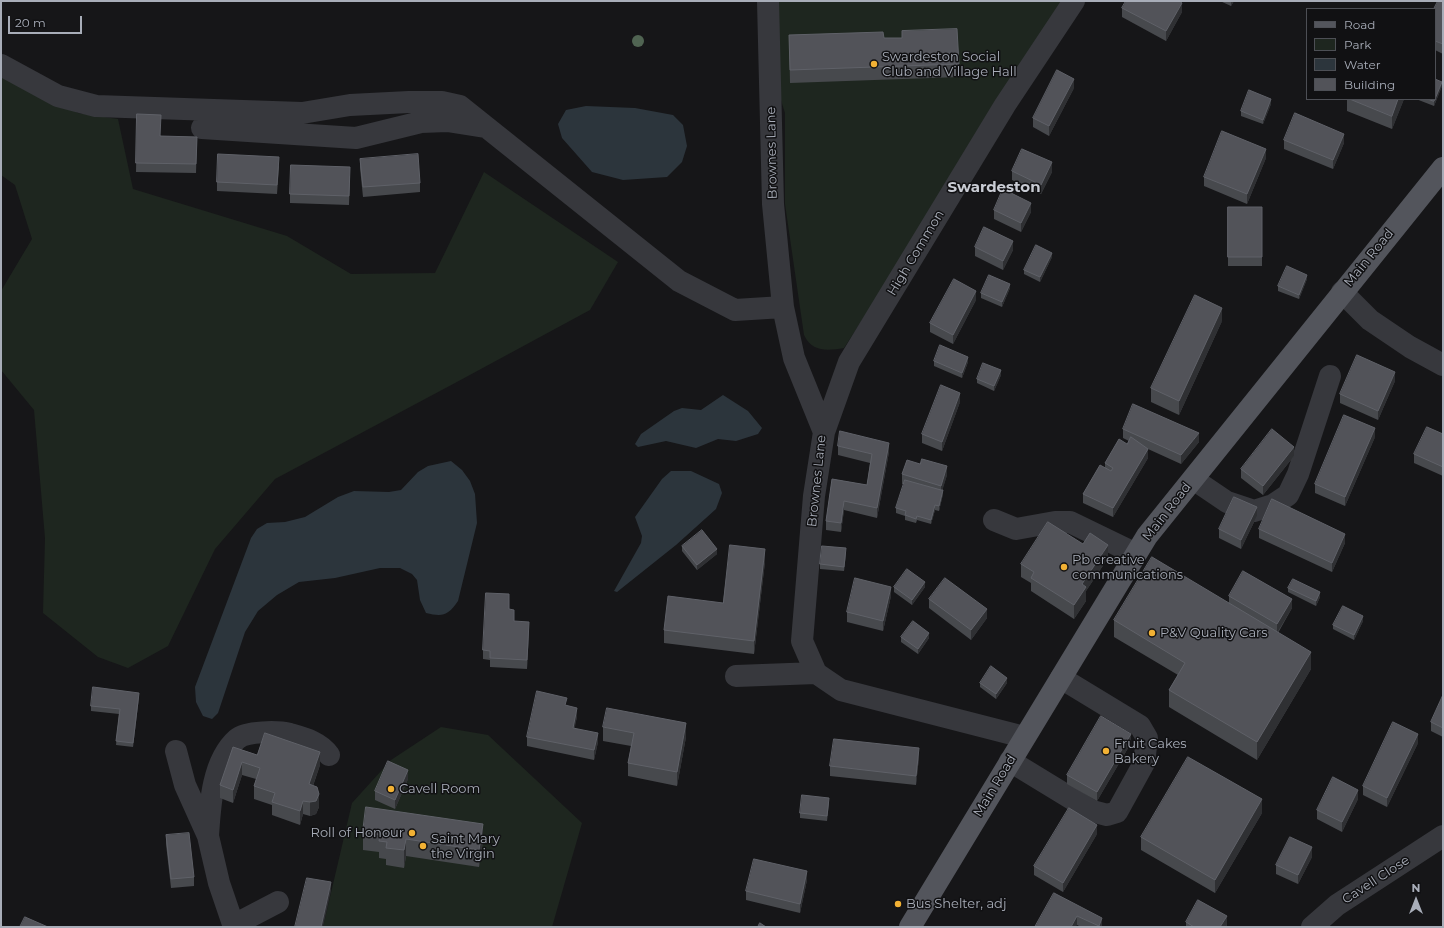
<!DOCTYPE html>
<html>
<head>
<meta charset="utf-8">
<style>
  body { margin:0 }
  #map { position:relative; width:1444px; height:928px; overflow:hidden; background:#161618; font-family:Montserrat,sans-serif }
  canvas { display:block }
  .frame { position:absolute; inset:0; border:2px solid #a8adb8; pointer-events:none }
  .legend { position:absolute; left:1306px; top:8px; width:130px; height:92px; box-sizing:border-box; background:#111113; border:1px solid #4d4f55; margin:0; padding:5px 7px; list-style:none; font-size:12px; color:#a8adb8 }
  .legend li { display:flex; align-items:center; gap:8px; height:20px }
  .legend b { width:20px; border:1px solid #4d4f55 }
  .north { position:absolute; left:1396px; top:880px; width:40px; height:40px; -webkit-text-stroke:3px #111113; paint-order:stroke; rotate:0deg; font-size:11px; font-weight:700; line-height:16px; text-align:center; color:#a8adb8 }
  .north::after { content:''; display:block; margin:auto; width:14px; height:18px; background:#a8adb8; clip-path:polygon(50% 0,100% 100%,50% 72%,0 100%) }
  .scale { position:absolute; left:8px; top:16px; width:74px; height:18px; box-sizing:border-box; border:2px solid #a8adb8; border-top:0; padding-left:5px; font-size:12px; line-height:14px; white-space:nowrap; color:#a8adb8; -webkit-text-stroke:3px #111113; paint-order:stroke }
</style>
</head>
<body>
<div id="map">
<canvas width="1444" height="928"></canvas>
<div class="frame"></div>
<ul class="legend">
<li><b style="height:5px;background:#53555c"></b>Road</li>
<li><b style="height:11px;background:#1e261f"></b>Park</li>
<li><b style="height:11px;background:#2c353c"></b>Water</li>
<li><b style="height:11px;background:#525359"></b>Building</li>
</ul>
<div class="north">N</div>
<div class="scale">20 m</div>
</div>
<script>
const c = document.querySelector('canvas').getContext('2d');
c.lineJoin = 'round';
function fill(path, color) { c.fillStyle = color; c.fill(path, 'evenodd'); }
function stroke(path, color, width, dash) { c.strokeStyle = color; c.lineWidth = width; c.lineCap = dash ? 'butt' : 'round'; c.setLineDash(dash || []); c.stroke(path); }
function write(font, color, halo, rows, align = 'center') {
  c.font = font + ' Montserrat,sans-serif'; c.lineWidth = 3; c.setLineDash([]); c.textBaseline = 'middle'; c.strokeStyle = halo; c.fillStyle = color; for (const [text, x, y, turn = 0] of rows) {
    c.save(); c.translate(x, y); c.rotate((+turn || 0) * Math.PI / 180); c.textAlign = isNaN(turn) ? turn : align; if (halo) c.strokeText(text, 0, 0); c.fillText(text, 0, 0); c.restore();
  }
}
const green = new Path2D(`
  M778,1H1062L874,302L844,348C827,351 812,352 804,335L785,204V113L780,97Z
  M1,74L78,113L118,119L133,189L287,236L351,274L435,273L484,172L618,262L590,310L455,383L275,479L215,549L168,646L128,668L98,657L43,613L45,538L34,410L1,370V291L32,239L15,185L1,175Z
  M441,727L488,735L582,823L552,927H323L352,803L391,760Z`);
const water = new Path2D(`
  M586,106L635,108L673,115L683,125L687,146L682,162L667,177L623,180L592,172L562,138L558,124L566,110Z
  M723,395L748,411L762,428L758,434L736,441L718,439L696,448L666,441L638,447L635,444L641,434L674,411L682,408L701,410Z
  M451,461L462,470L470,481L475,494L477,523L458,601C448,616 442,617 426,613L420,600L417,580L412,574L400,568H380L335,578L299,582L277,595L258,611L245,632L218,713L212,719L203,716L196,702L195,687L251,538L257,529L267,523L285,522L305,517L338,497L354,491L389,492L401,490L418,472L428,466Z
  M671,471H691L719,484L722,493L716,509L676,545L617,592L614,591L641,543L642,536L635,517L662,479Z`);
const minor = new Path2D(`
  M768,1L773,204L783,307L794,358L824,432L814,496L802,641L816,673L841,690L1024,737
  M1,65L58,96L96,106L302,113L350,105L409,102H442L460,106L679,281L735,310L783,307
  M202,128L356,138L421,122L447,121L485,127
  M1342,292L1370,320L1410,347L1443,365
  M824,432L849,362L1005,105L1074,1
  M1193,479L1227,502L1254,511L1273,505L1288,495L1298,474L1330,376
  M994,520L1016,529L1055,522H1070L1136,554
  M736,676L816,673
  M176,751L185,785L208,836L219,883L234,927
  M1010,761L1092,811L1107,815L1117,812L1144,763L1147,738L1140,726L1061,678
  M208,836C210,806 212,761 237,739C246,731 278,731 290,734C304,738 320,742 329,755
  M234,925L278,902
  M1312,927L1337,905L1443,836`);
const major = new Path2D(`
  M910,927L1147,536L1443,168`);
const trees = [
  [638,41]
];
const wall = new Path2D(`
  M1220,1H1234L1231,6Z
  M1443,1V54L1435,50V9Z
  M1122,8L1182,12L1166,41L1122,17Z
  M789,35L884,38L959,64V77L790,83Z
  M1442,86L1434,106L1416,99H1435Z
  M1074,88L1049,136L1033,127V118Z
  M1347,99H1404L1392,129L1347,111Z
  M1271,104L1263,124L1241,116V111Z
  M137,114L161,136L197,137L196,173L136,172Z
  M1284,140L1344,143L1333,169L1284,149Z
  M1266,158L1247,204L1204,186V177Z
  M360,159L420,183V192L363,197L360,168Z
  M279,166L277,194L217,191V182Z
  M1012,171L1052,172L1041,194L1012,180Z
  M350,176L349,205L290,203V194Z
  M1228,207H1262V266H1228Z
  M994,210L1031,212L1021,232L994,219Z
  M975,247L1013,250L1003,270L975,256Z
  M1052,257L1040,282L1024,274V270Z
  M1307,279L1299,299L1278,291V286Z
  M1010,288L1002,307L981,298V293Z
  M976,300L953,344L930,332V323Z
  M1222,321L1179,415L1151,402V388Z
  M934,361L968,362L962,378L934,366Z
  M1001,375L994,391L977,383V379Z
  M1395,381L1378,420L1340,403V394Z
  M960,402L942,451L922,443V434Z
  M1123,429L1199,442L1181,464L1148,449V458L1113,517L1083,503V494L1105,467V463L1127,444L1129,441L1123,438Z
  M1443,434V476L1414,463V454Z
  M1375,437L1345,506L1315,493V484Z
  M838,446L889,452L877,518L844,510L841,532L826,530V521L832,479L867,485L870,463L838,455Z
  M1294,456L1263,495L1241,478V469Z
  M902,474L947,475L942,490L943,494L939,511L935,510L931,524L917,520L916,523L905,520V516L896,513V508L904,484H902Z
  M1257,516L1241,549L1219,538V529Z
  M1259,529L1345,543L1332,572L1259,538Z
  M682,546L717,554L697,570L682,551Z
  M846,553L844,571L820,569V564Z
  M1108,558L1086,591V601L1074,619L1031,591V583L1021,577V564Z
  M765,562L754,654L664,643V630L723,603Z
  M894,587H925L912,605L894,592Z
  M1288,588L1320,597L1316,606L1288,592Z
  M891,596L883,631L847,622V612Z
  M1229,596L1292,608L1278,633L1311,669L1257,760L1169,707V690L1178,675L1114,637V620L1229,603Z
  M929,599L987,618L971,640L929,608Z
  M509,609L514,621L529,631L527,669L490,667V660L483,659V650Z
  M1363,621L1354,640L1333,629V625Z
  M901,637L929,638L918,654L901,642Z
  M980,683H1007L996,699L980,687Z
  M1443,695V737L1431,731V722Z
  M139,697L133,747L116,745L119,714L91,711V706Z
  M567,706L577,717L574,728L598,742L594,760L527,746V737Z
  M603,727L686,737L677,786L628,776V763L631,746L603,741Z
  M1131,743L1097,801L1067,784V775Z
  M1418,743L1387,807L1363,795V786Z
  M233,747L257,755L320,765L313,786L319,807L316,814L310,816L303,814L300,825L272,815V805L254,799V786L256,779L242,775L233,803L220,798V785Z
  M919,757L916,785L830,776V766Z
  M408,779L395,809L375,800V791Z
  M1358,799L1342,832L1317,819V810Z
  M829,803L827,821L800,818V813Z
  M1262,813L1215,893L1141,850V837Z
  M363,832L483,841L479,867L406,856L404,868L386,865V859L379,858V852L363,850Z
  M1097,834L1063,892L1034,875V866Z
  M166,835L194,877V886L171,888L166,844Z
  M1312,857L1298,884L1276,874V865Z
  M807,880L800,913L746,900V891Z
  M1054,893L1102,927H1081L1077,925Z
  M1186,922L1227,925L1226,927H1186Z`);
const shadedWall = new Path2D(`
  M1231,1H1234L1231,6Z
  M1182,3V12L1166,41V31Z
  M1074,79V88L1049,136V126Z
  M1442,82V86L1434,106V101Z
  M1271,99V104L1263,124V120Z
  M1398,99H1404L1392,129V116Z
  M1344,134V143L1333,169V160Z
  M1266,149V158L1247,204V194Z
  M1052,162V172L1041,194V185Z
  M1031,203V212L1021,232V223Z
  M1013,241V250L1003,270V261Z
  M1052,253V257L1040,282V277Z
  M1307,275V279L1299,299V295Z
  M1010,284V288L1002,307V302Z
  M976,291V300L953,344V335Z
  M1222,308V321L1179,415V401Z
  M968,357V362L962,378V373Z
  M1001,370V375L994,391V386Z
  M1395,372V381L1378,420V411Z
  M960,393V402L942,451V442Z
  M1375,428V437L1345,506V497Z
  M1199,433V442L1181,464V455Z
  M889,443V452L877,518V508Z
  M1294,447V456L1263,495V486Z
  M1148,449V458L1113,517V508Z
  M947,466V475L941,495V486Z
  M943,490V494L939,511V506Z
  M844,501V510L841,532V523Z
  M935,505V510L931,524V520Z
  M1257,507V516L1241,549V540Z
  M1345,534V543L1332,572V563Z
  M1108,545V558L1086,591V601L1074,619V605L1082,584Z
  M846,548V553L844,571V567Z
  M717,549V554L697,570V565Z
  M765,549V562L754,654V641Z
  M925,582V587L912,605V600Z
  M891,587V596L883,631V621Z
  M1320,592V597L1316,606V601Z
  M1292,599V608L1277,633V624Z
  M987,609V618L971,640V630Z
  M1363,616V621L1354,640V635Z
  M529,622V631L527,669V660Z
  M929,633V638L918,654V649Z
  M1311,652V669L1257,760V742Z
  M1007,678V683L996,699V694Z
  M139,693V697L133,747V743Z
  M577,708V717L573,737V728Z
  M686,723V737L677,786V772Z
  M598,733V742L594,760V750Z
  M1131,734V743L1097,801V792Z
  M1418,734V743L1387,807V798Z
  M919,748V757L916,785V776Z
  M320,752V765L309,797V784Z
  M242,762V775L233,803V790Z
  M408,770V779L395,809V800Z
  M1358,790V799L1342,832V822Z
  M319,794V807L316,814L310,816V802Z
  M1262,799V813L1215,893V880Z
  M303,801V814L300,825V811Z
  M483,824V841L479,867V850Z
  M1097,825V834L1063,892V883Z
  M406,839V856L404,868V850Z
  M1312,847V857L1298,884V875Z
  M807,871V880L800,913V904Z
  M331,882V891L323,927H321Z
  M1077,916V925L1076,927H1071Z
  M1227,916V925L1226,927H1220Z
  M1102,918V927H1099V926Z`);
const building = new Path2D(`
  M1126,1H1179L1182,3L1166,31L1122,8Z
  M1438,1H1443V44L1435,41V9H1434Z
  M957,29L959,64L790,70L789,35L883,32L884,38H902V31Z
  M1057,70L1074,79L1049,126L1033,118Z
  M1435,79L1442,82L1435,99Z
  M1249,90L1271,99L1263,120L1241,111Z
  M1350,99H1398L1392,116Z
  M1428,99H1435L1434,101Z
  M1295,113L1344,134L1333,160L1284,140Z
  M137,114L161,115L160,136L197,137L196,164L136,163Z
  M1222,131L1266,149L1247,194L1204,177Z
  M1022,149L1052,162L1041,185L1012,171Z
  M218,154L279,157L277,185L217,182Z
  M418,154L420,183L363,187L360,159Z
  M291,165L350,167L349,196L290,194Z
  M1003,189L1031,203L1021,223L994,210Z
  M1228,207H1262V257H1228Z
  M984,227L1013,241L1003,261L975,247Z
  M1036,245L1052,253L1040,277L1024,270Z
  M1287,266L1307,275L1299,295L1278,286Z
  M989,275L1010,284L1002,302L981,293Z
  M954,279L976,291L953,335L930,323Z
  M1195,295L1222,308L1179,401L1151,388Z
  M940,345L968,357L962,373L934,361Z
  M1357,355L1395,372L1378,411L1340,394Z
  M983,363L1001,370L994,386L977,379Z
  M941,385L960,393L942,442L922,434Z
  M1133,404L1199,433L1181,455L1123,429Z
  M1344,415L1375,428L1345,497L1315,484Z
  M1427,427L1443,434V467L1414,454Z
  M1272,429L1294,447L1263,486L1241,469Z
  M840,431L889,443L877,508L844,501L841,523L826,521L832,479L867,485L872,454L838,446Z
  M1131,437L1148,449L1113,508L1083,494L1100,465L1111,471L1113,468L1105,463L1119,439L1127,444Z
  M922,459L947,466L941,486L902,474L907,460L920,464Z
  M905,480L941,490H943L939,506L935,505L931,520L917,516L916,519L905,515L906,511L896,508Z
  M1234,497L1257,507L1241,540L1219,529Z
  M1272,499L1345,534L1332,563L1259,529Z
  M1048,522L1083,544L1090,533L1108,545L1082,584L1086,587L1074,605L1031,578L1034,572L1021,564Z
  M702,530L717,549L697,565L682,546Z
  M730,545L765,549L754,641L664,630L668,596L723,603Z
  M822,546L846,548L844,567L820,564Z
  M1152,557L1311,652L1257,742L1169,690L1185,663L1114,620Z
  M907,569L925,582L912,600L894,587Z
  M1243,571L1292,599L1277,624L1229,596Z
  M855,578L891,587L883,621L847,612Z
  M945,578L987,609L971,630L929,599Z
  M1293,579L1320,592L1316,601L1288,588Z
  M486,593L509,594V609L514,610V621L529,622L527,660L490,658V651L483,650Z
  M1343,606L1363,616L1354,635L1333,625Z
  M913,621L929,633L918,649L901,637Z
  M991,666L1007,678L996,694L980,683Z
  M93,687L139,693L133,743L116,741L120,709L91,706Z
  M537,691L567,698L565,705L577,708L573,728L598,733L594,750L527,737Z
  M1443,695V728L1431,722Z
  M607,708L686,723L677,772L628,763L634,733L603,727Z
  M1101,716L1131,734L1097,792L1067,775Z
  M1393,722L1418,734L1387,798L1363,786Z
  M265,733L320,752L309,784L317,787L319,794L316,801L310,802L303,801L300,811L272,802L275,793L254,786L260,768L242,762L233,790L220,785L233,747L257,755Z
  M834,739L919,748L916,776L830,766Z
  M1188,757L1262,799L1215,880L1141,837Z
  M388,761L408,770L395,800L375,791Z
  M1333,777L1358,790L1342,822L1317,810Z
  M802,795L829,798L827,816L800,813Z
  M366,807L483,824L479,850L406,839L404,850L386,848L387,842L379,841L380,835L363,832Z
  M1069,808L1097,825L1063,883L1034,866Z
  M189,833L194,877L171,879L166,835Z
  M1290,837L1312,847L1298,875L1276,865Z
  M754,859L807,871L800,904L746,891Z
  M307,878L331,882L321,927H295Z
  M1054,893L1102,918L1099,926L1077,916L1071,927H1035Z
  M1198,900L1227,916L1220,927H1194L1186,922Z
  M25,917L48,927H20Z
  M760,923L766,927H758Z`);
const markers = [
  [874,64,4,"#f2b134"],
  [1064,567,4,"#f2b134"],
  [1152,633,4,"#f2b134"],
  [1106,751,4,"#f2b134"],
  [391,789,4,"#f2b134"],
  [412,833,4,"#f2b134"],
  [423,846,4,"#f2b134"],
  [898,904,4,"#f2b134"]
];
const poiNames = [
  ["Swardeston Social",882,57],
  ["Club and Village Hall",882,72],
  ["Pb creative",1072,560],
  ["communications",1072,575],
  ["P&V Quality Cars",1160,633],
  ["Fruit Cakes",1114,744],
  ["Bakery",1114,759],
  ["Cavell Room",399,789],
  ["Roll of Honour",404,833,"right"],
  ["Saint Mary",431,839],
  ["the Virgin",431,854],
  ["Bus Shelter, adj",906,904]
];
const streetNames = [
  ["Brownes Lane",772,153,-91],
  ["High Common",916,253,-59],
  ["Main Road",1369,258,-51],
  ["Brownes Lane",817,481,-84],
  ["Main Road",1167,512,-52],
  ["Main Road",995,786,-59],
  ["Cavell Close",1376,880,-33]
];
const quarterNames = [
  ["Swardeston",994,188]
];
fill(green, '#1e261f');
fill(water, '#2c353c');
stroke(minor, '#37383d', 22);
stroke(major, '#53555c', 22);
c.fillStyle = '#506452';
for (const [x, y] of trees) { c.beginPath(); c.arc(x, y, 6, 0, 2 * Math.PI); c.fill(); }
fill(wall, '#47494d');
fill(shadedWall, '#2f3033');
fill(building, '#525359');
stroke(building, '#5f6168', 1);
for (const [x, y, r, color] of markers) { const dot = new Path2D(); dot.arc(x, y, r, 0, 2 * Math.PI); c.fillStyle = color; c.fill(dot); stroke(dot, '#111113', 1.5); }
write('13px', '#a8adb8', '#111113', poiNames, 'left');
write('13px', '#a8adb8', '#111113', streetNames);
write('bold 15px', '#c9ccd4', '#111113', quarterNames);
</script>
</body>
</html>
